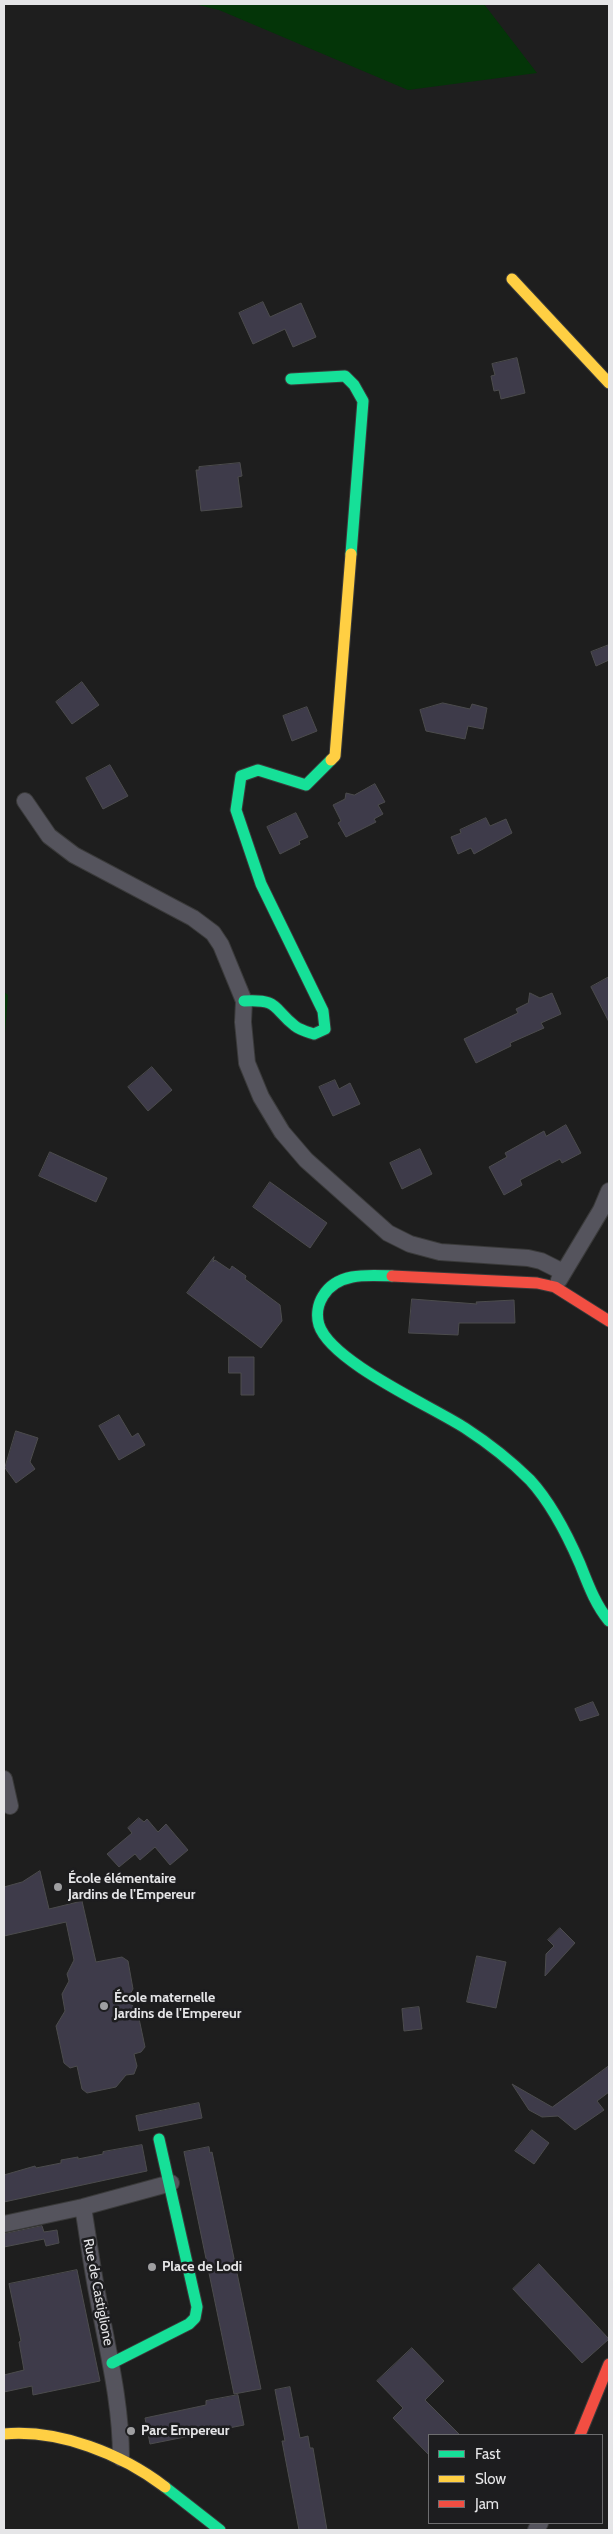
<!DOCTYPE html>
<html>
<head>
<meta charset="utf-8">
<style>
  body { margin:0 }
  #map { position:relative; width:613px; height:2534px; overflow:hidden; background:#1e1e1e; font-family:Cabin,sans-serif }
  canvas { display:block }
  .frame { position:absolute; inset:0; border:5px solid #e5e5e7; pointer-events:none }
  .legend { position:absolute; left:428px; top:2434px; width:175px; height:90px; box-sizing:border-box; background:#1d1d1f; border:1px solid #6d6d6f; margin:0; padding:6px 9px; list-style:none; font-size:15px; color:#e5e5e7 }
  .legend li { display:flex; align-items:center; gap:10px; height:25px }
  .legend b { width:25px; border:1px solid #6d6d6f }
</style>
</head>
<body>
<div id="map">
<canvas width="613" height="2534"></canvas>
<div class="frame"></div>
<ul class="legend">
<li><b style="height:6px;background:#16e098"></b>Fast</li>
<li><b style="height:6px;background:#ffcf43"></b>Slow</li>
<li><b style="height:6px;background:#f24e42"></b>Jam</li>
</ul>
</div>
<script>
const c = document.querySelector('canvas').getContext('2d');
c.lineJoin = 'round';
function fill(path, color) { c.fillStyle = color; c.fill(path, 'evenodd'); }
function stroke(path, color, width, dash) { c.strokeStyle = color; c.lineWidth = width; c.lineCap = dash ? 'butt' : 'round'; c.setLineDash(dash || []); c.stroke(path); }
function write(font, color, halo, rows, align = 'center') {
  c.font = font + ' Cabin,sans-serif'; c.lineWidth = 5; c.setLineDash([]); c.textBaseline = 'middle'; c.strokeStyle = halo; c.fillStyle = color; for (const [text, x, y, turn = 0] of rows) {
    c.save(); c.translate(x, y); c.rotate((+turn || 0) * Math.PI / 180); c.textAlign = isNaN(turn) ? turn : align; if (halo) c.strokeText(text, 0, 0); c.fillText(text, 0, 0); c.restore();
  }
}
const green = new Path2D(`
  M194,4H484L537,73L408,90L219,10Z
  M4,992L8,995L4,1046Z`);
const building = new Path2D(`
  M263,302L270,317L301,303L316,337L293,347L285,329L253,344L239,313Z
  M517,358L525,393L501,399L499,390L494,391L491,376L495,375L492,364Z
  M240,463L242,476L238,477L242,507L201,511L196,470H199V467Z
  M609,645V660L596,666L591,652Z
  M82,682L99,705L72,724L56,702Z
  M443,703L470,709L472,704L487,708L483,729L468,726L465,739L426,731L420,710Z
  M307,707L317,731L292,741L283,716Z
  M110,765L128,796L103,809L86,778Z
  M375,784L385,802L378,805L383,814L374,819L376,822L346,837L338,823L341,821L333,805L345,799L346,793L354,795Z
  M296,813L308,837L299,841L300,844L280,854L267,827Z
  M486,818L490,826L506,819L512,833L474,854L471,848L458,854L451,837L461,833L460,830Z
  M609,977V1022L591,987Z
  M530,993L540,998L552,993L561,1014L541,1023L544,1028L510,1043L511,1046L476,1063L464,1039L518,1013L516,1009L528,1003Z
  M152,1067L172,1090L148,1111L128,1087Z
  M335,1080L339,1089L350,1083L360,1104L333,1116L319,1087Z
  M566,1125L581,1153L562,1163L560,1159L520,1180L522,1185L504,1195L489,1167L507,1157L505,1153L544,1131L546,1136Z
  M420,1149L432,1174L402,1189L390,1163Z
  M50,1152L107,1178L96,1202L39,1176Z
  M270,1182L327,1223L310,1248L253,1207Z
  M214,1257L213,1262L215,1260L230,1270L232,1266L246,1276L245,1279L280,1305L282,1321L261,1348L187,1293Z
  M412,1299L477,1304L476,1302L514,1300L515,1323H459L458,1335L409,1333Z
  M229,1357H254V1395H241V1373H229Z
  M119,1415L132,1437L138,1433L145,1445L119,1460L99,1426Z
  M16,1431L38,1438L30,1462L35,1469L16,1483L5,1468Z
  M593,1702L599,1715L580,1721L575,1709Z
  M139,1818L144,1822L147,1819L158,1832L166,1824L188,1850L170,1865L155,1847L140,1860L135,1854L119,1867L107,1854L132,1833L128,1828Z
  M40,1871L49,1909L82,1901L96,1962L122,1957L128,1961L133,1989L126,2001L137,2009L145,2047L141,2052L134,2054L137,2066L134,2074L126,2075L116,2087L87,2093L82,2089L77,2066L70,2068L64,2063L56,2026L65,2011L62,1994L69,1981L67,1974L74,1960L66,1922L4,1936V1887L22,1882Z
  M560,1928L575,1943L545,1976L546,1954L554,1946L548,1940Z
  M477,1956L506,1962L496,2008L467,2002Z
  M419,2007L422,2029L404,2031L402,2009Z
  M609,2066V2092L597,2101L604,2110L575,2130L558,2116L542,2117L529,2110L512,2084L552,2107Z
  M199,2103L202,2118L139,2131L136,2116Z
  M532,2130L549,2143L534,2164L515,2151Z
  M142,2145L147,2171L4,2202V2175L35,2166L36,2168L61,2163V2160L78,2157V2159L103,2154V2152Z
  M209,2147L210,2153L212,2152L261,2389L234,2394L184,2152Z
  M42,2226L44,2232L57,2230L59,2243L46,2246L44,2239L4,2247V2234Z
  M539,2264L609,2339L582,2363L513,2289Z
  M77,2270L100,2381L33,2395L32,2386L4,2392V2375L24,2370L19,2342L21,2341L9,2284Z
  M412,2348L444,2381L425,2400L460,2435H429V2455L393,2418L403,2408L377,2381Z
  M290,2387L300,2438L308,2436L310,2448H313L327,2530H299L282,2441H285L275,2390Z
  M238,2395L244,2425L150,2444L145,2418L206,2405V2401Z`);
const street = new Path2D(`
  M25,801L49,836L74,855L193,918L213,933L221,945L244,1001L243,1022L247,1063L261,1097L282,1132L306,1160L388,1233L410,1244L440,1252L528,1258L541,1261L563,1272
  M559,1280L601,1210L609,1191
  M4,1779L10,1806
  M83,2207C88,2237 92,2268 98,2298C108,2352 121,2403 121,2458
  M4,2224L83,2207L171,2183
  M536,2530L540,2523`);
const fast = new Path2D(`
  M291,379L345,376L354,385L363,401L351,554
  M244,1001C280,999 272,1008 295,1026C300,1030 308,1032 314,1034L325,1029L323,1011L261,884L236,810L241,776L258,770L306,785L331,760
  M392,1276C369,1275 337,1272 323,1296C318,1304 316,1315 319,1325C331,1362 431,1406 465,1428C488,1443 510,1460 530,1480C552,1504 567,1534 580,1564C588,1584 595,1604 609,1621
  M112,2363L189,2324L195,2318L197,2307L159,2139
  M165,2487L220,2530`);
const slow = new Path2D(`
  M512,279L609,383
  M331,760L335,756L351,554
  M4,2434C59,2429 122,2454 165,2487`);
const jam = new Path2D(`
  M392,1276L537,1283L555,1287L609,1321
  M580,2435L609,2364`);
const markers = [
  [58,1887,5,"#9f9fa1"],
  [104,2006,5,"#9f9fa1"],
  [152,2267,5,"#9f9fa1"],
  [131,2431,5,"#9f9fa1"]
];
const poiNames = [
  ["École élémentaire",68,1879],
  ["Jardins de l'Empereur",68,1895],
  ["École maternelle",114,1998],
  ["Jardins de l'Empereur",114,2014],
  ["Place de Lodi",162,2267],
  ["Parc Empereur",141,2431]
];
const streetNames = [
  ["Rue de Castiglione",98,2292,79]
];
fill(green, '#043508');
fill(building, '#3e3b4a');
stroke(building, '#4c4c4d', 1);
stroke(street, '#3a3a3a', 18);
stroke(fast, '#3a3a3a', 13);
stroke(slow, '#3a3a3a', 13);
stroke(jam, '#3a3a3a', 13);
stroke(street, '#55545d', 16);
stroke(fast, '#16e098', 11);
stroke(slow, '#ffcf43', 11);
stroke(jam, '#f24e42', 11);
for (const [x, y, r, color] of markers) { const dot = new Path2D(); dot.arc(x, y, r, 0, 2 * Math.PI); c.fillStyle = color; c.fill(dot); stroke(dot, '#1d1d1f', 2); }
write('bold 14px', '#e5e5e7', '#1d1d1f', poiNames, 'left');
write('14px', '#e5e5e7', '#1d1d1f', streetNames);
</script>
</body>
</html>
